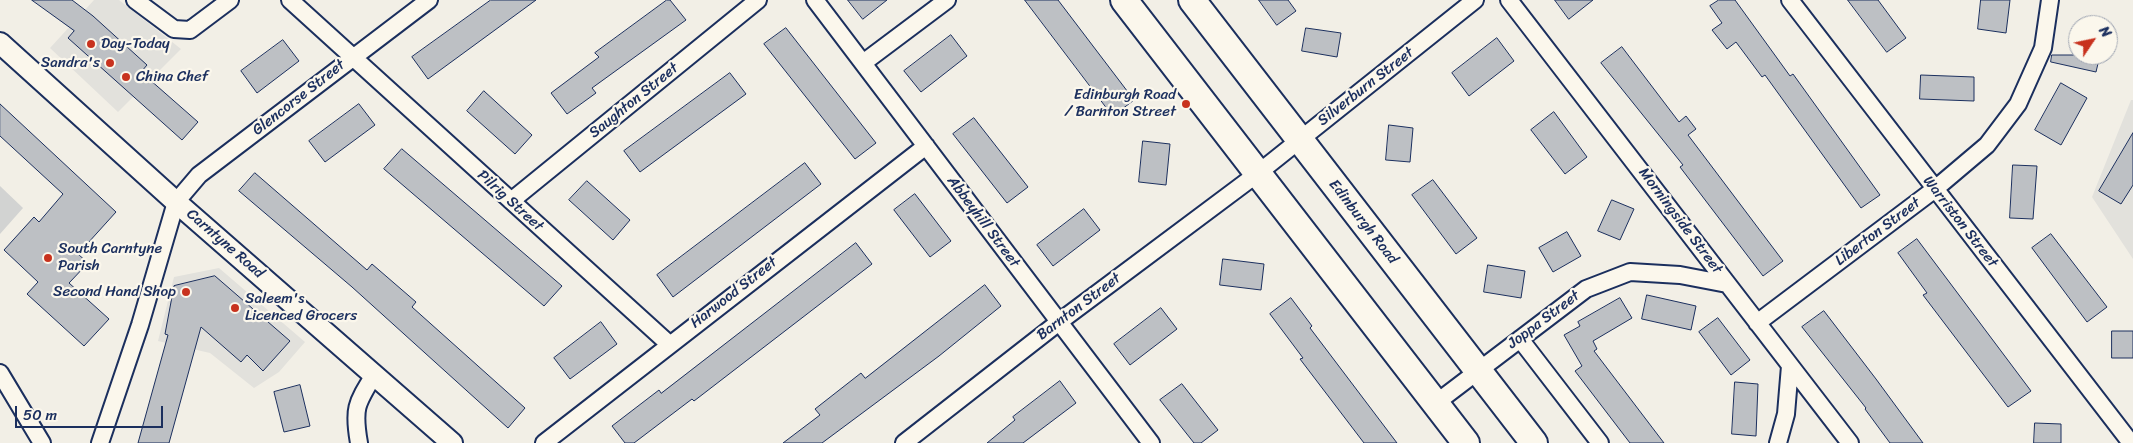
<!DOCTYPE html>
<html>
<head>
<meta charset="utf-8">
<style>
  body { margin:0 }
  #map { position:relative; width:2133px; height:443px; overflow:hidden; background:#f2efe6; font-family:Sriracha,sans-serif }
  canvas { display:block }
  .north { position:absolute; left:2068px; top:15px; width:50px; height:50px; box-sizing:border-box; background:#fbf7ec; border:1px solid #a1a7b3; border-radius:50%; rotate:56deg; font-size:14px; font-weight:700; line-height:20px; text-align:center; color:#1b2f5e }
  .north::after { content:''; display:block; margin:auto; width:18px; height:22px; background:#c8321e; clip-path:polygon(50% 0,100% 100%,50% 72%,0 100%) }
  .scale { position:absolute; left:15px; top:406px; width:148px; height:22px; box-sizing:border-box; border:2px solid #1b2f5e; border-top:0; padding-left:6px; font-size:15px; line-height:18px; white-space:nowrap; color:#1b2f5e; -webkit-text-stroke:4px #fbf7ec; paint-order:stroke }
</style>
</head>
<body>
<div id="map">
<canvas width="2133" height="443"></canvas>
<div class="north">N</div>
<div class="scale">50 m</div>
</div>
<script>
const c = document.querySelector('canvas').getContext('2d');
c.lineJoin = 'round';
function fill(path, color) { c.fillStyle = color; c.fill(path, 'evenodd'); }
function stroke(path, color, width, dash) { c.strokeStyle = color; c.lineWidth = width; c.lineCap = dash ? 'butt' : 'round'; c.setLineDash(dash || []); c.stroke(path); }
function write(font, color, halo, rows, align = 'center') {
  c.font = font + ' Sriracha,sans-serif'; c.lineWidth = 4.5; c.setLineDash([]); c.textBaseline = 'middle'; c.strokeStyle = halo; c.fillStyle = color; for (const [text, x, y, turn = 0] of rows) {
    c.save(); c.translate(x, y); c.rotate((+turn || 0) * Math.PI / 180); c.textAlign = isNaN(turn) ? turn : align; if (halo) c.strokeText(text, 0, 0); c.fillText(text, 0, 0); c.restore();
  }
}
const built = new Path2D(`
  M94,0H119L181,49L118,112L50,48Z
  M2131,100H2133V259L2092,197Z
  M219,268L305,342L279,372L254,388L210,353L158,341L174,277Z`);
const green = new Path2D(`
  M0,186L23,208L0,234Z`);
const building = new Path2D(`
  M32,0H72L93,16L147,65L141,72L198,122L182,140L68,38L74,31Z
  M491,0H536L428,79L412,57Z
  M667,0H670L686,20L592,88L596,93L567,114L551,93L599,57L595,53Z
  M848,0H887L863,19Z
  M1025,0H1058L1134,100L1113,116Z
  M1259,0H1288L1296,11L1277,25Z
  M1555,0H1593L1569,19Z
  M1719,0H1735L1790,76L1793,74L1880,195L1861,208L1765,75L1762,77L1736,42L1727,49L1712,30L1722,23L1710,6Z
  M1848,0H1878L1906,38L1887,52Z
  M1981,0H2010L2006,33L1978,29Z
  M786,28L876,143L855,159L764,44Z
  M1306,28L1341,33L1337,57L1302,51Z
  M951,35L967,56L921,92L904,71Z
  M1497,38L1514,61L1469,96L1452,73Z
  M283,40L299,61L257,93L241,71Z
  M1622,47L1679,122L1686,116L1696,129L1688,135L1783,261L1763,276L1680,167L1683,165L1601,63Z
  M2052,55H2100L2096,72L2051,62Z
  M730,73L746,94L640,172L624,151Z
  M1921,75L1974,77V101L1920,99Z
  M2061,83L2087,98L2061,145L2035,130Z
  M484,91L532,135L515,154L467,111Z
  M0,104L116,212L78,254L88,263L69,283L109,319L84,346L27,294L38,282L4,250L34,217L39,222L63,194L0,136Z
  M359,104L375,125L325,162L309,141Z
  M1554,112L1587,157L1565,174L1531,130Z
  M974,118L1028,187L1007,203L953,134Z
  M1389,125L1413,128L1410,162L1386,160Z
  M2133,133V185L2121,204L2099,191Z
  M1143,141L1170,144L1166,185L1139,182Z
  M402,149L562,286L544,306L384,169Z
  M805,163L821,184L673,297L657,275Z
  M2013,165L2037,166L2033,219L2010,218Z
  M255,173L367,270L372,264L416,302L412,307L525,408L508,428L352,287L239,191Z
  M1433,180L1477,238L1456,254L1412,195Z
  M587,181L630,220L613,240L569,200Z
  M915,194L951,241L930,257L894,210Z
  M1612,200L1634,209L1620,240L1598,231Z
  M1084,209L1100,230L1053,266L1037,245Z
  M1567,232L1581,256L1553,272L1539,248Z
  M2051,234L2107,307L2087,322L2032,248Z
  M1917,239L2031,391L2008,407L1923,295L1927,293L1898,253Z
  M856,243L872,264L694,401L692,399L634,443H625L612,426L659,390L661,393Z
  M1223,259L1264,264L1261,290L1220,285Z
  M1488,265L1525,271L1521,298L1484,292Z
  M215,276L290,341L263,371L247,355L241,362L201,327L169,443H138L168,335L165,334L174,286Z
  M985,285L1001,306L939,356L822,443H783L820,415L815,409L861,373L865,378Z
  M1647,295L1696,306L1691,330L1642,319Z
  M1291,298L1312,326L1310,328L1397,443H1364L1300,359L1303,358L1270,314Z
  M1620,298L1632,318L1593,341L1597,349L1594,351L1664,443H1630L1575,371L1582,366L1564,335L1580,326L1578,322Z
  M1161,308L1177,329L1130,365L1114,344Z
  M1824,311L1876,379L1923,443H1890L1865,409L1866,408L1802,327Z
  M1718,318L1750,360L1731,375L1699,332Z
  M601,322L617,344L570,379L554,358Z
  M2112,331H2133V358H2112Z
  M1060,381L1076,403L1023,443H987L1015,420L1013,417Z
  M1735,382L1758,384L1756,436L1732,434Z
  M1182,384L1218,430L1201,443H1194L1160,400Z
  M300,385L310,426L284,432L274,392Z
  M2035,423L2061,424V443H2034Z`);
const minor = new Path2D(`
  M135,0L174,29L190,30L230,0
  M290,0L669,344
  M815,0L1151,443
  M1509,0L1850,443
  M1790,0L2131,443
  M863,63L947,0
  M511,201L758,0
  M1757,323L1935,189L1987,145L2018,104L2043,48L2050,0
  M1520,339L1600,443
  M0,373L42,443
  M1436,403L1586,289L1630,272L1680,275L1727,284
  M100,443L140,325L176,202L199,175L429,0
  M359,443C353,409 356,404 374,375
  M544,443L926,146
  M904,443L1059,322L1257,174L1475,0
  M1778,443L1786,414L1790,366`);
const tertiary = new Path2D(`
  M0,43L176,202L452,443`);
const primary = new Path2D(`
  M1124,0L1466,443
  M1192,0L1534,443`);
const markers = [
  [91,44,5,"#c8321e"],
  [110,63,5,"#c8321e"],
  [126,77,5,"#c8321e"],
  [1186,104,5,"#c8321e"],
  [48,258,5,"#c8321e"],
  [186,292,5,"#c8321e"],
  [235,308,5,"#c8321e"]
];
const poiNames = [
  ["Day-Today",101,44],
  ["Sandra's",100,63,"right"],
  ["China Chef",136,77],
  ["Edinburgh Road",1176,95,"right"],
  ["/ Barnton Street",1176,112,"right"],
  ["South Carntyne",58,249],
  ["Parish",58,266],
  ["Second Hand Shop",176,292,"right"],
  ["Saleem's",245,299],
  ["Licenced Grocers",245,316]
];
const streetNames = [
  ["Silverburn Street",1366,87,-38],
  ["Glencorse Street",299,98,-38],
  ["Saughton Street",634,101,-39],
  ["Pilrig Street",510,201,42],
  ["Morningside Street",1680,221,53],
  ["Abbeyhill Street",983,222,53],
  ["Edinburgh Road",1363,222,52],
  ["Warriston Street",1960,222,52],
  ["Liberton Street",1878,232,-37],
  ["Carntyne Road",225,244,41],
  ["Harwood Street",734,293,-38],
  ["Barnton Street",1079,307,-37],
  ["Joppa Street",1544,320,-37]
];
fill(built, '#e2e1dc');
fill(green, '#d2d3d2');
fill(building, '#bdc0c4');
stroke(building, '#1b2f5e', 1);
stroke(minor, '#1b2f5e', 20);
stroke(tertiary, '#1b2f5e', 24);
stroke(primary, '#1b2f5e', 30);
stroke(minor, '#fbf7ec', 16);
stroke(tertiary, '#fbf7ec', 20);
stroke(primary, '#fbf7ec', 26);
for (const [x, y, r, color] of markers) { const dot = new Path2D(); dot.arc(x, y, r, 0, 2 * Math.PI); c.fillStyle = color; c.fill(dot); stroke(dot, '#fbf7ec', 2); }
write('15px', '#1b2f5e', '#fbf7ec', poiNames, 'left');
write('15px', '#1b2f5e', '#fbf7ec', streetNames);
</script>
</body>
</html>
